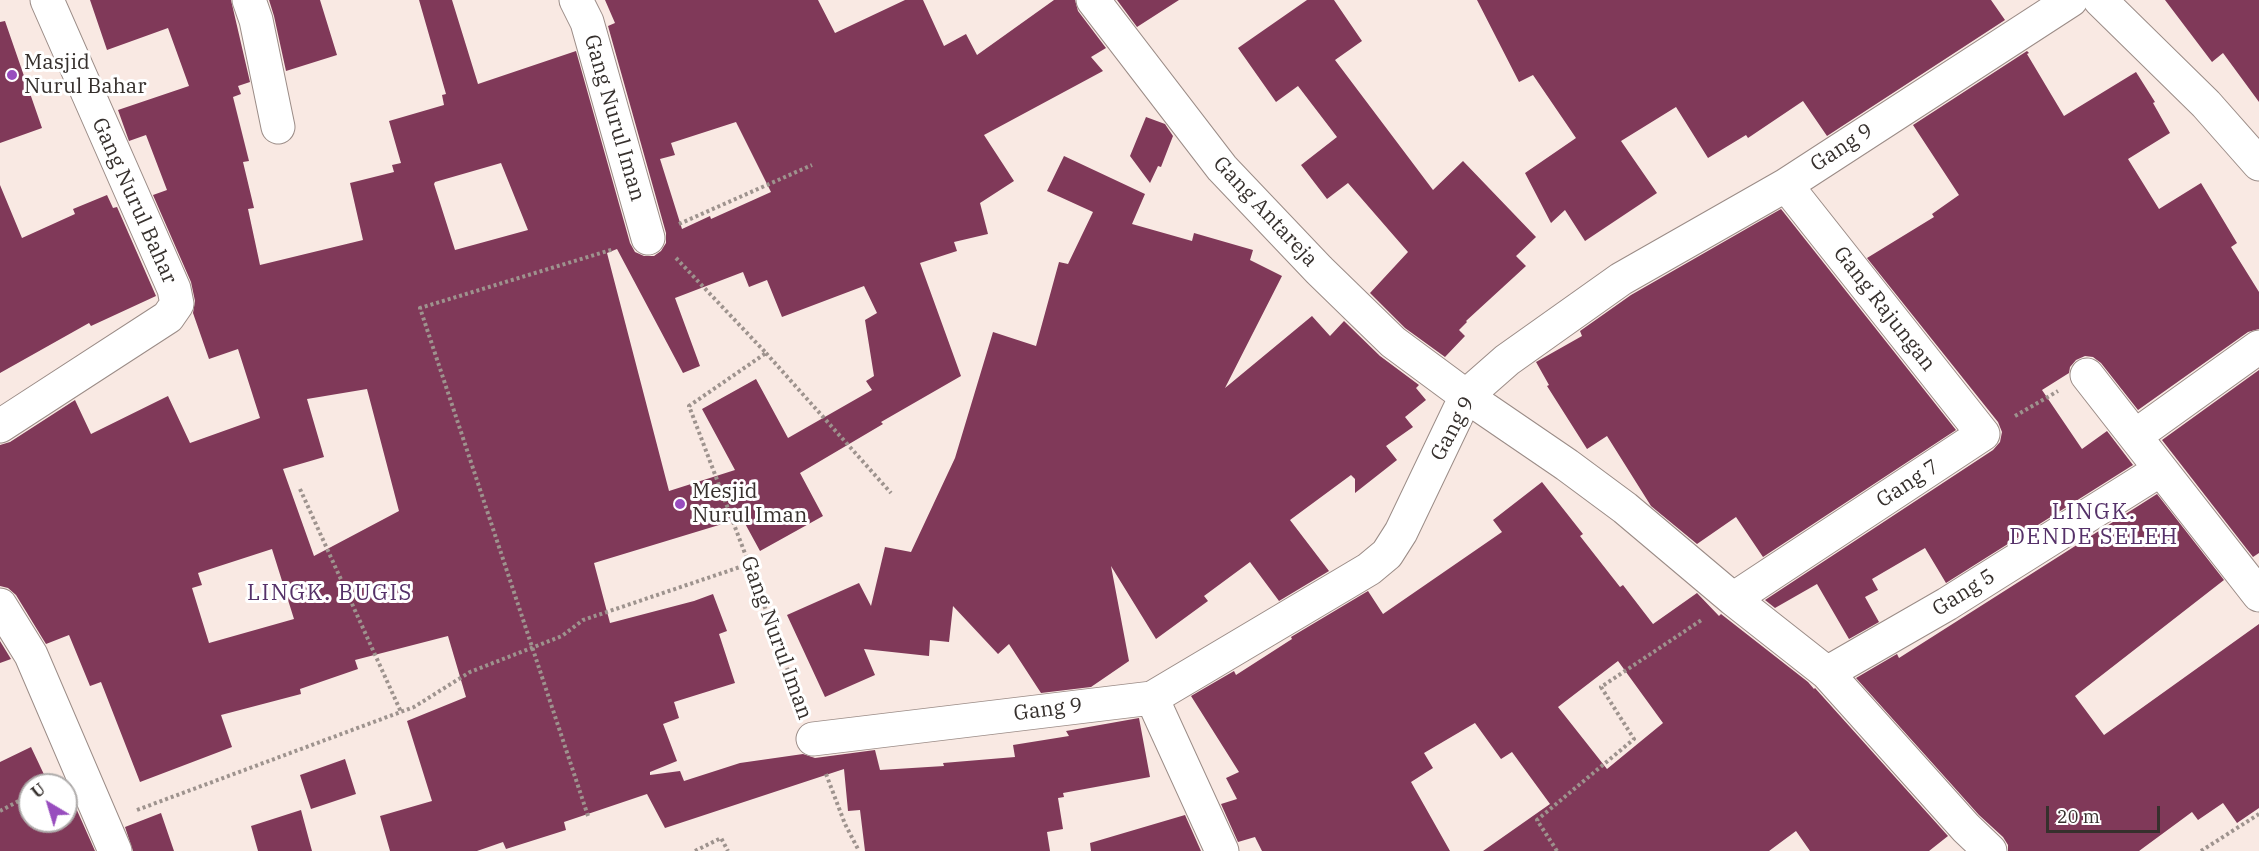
<!DOCTYPE html>
<html>
<head>
<meta charset="utf-8">
<style>
  body { margin:0 }
  #map { position:relative; width:2259px; height:851px; overflow:hidden; background:#f9e9e3; font-family:"IBM Plex Serif",serif }
  canvas { display:block }
  .north { position:absolute; left:18px; top:773px; width:60px; height:60px; box-sizing:border-box; background:#fff; border:2px solid #afacab; border-radius:50%; rotate:322deg; font-size:16px; font-weight:700; line-height:24px; text-align:center; color:#36302d }
  .north::after { content:''; display:block; margin:auto; width:21px; height:27px; background:#984dbe; clip-path:polygon(50% 0,100% 100%,50% 72%,0 100%) }
  .scale { position:absolute; left:2046px; top:806px; width:114px; height:27px; box-sizing:border-box; border:3px solid #36302d; border-top:0; padding-left:8px; font-size:18px; line-height:21px; white-space:nowrap; color:#36302d; -webkit-text-stroke:4px #fff; paint-order:stroke }
</style>
</head>
<body>
<div id="map">
<canvas width="2259" height="851"></canvas>
<div class="north">U</div>
<div class="scale">20 m</div>
</div>
<script>
const c = document.querySelector('canvas').getContext('2d');
c.lineJoin = 'round';
function fill(path, color) { c.fillStyle = color; c.fill(path, 'evenodd'); }
function stroke(path, color, width, dash) { c.strokeStyle = color; c.lineWidth = width; c.lineCap = dash ? 'butt' : 'round'; c.setLineDash(dash || []); c.stroke(path); }
function write(font, color, halo, rows, align = 'center') {
  c.font = font + ' "IBM Plex Serif",serif'; c.lineWidth = 6; c.setLineDash([]); c.textBaseline = 'middle'; c.strokeStyle = halo; c.fillStyle = color; for (const [text, x, y, turn = 0] of rows) {
    c.save(); c.translate(x, y); c.rotate((+turn || 0) * Math.PI / 180); c.textAlign = isNaN(turn) ? turn : align; if (halo) c.strokeText(text, 0, 0); c.fillText(text, 0, 0); c.restore();
  }
}
const building = new Path2D(`
  M90,0H231L250,82L238,86L241,94L233,97L249,161L243,162L254,208L248,209L260,265L363,240L350,183L394,172L392,165L401,163L389,121L444,105L442,95L446,94L419,0H452L478,84L576,51L630,243L635,252L644,256H654L661,251L666,243V233L608,26L615,23L605,0H818L835,33L905,0H923L944,46L966,34L977,55L1054,0H1075L1078,11L1106,48L1091,57L1103,71L984,135L1014,181L980,203L988,234L954,242L957,251L920,263L961,376L881,422L883,424L800,473L823,516L760,551L742,518L594,563L610,623L694,601L713,594L727,631L719,634L735,683L674,702L679,718L663,724L677,761L650,772V775L680,771L684,781L740,763L803,754L815,758L875,750L880,770L944,766L943,763L1015,757L1013,745L1069,736L1066,731L1139,718L1150,777L1063,793L1064,797L1058,798L1063,829L1047,832L1050,851H865L860,810L848,811L844,769L665,828L647,794L564,822L566,830L506,849L503,842L477,851H390L380,816L432,801L407,721L466,697L448,636L355,660L358,669L300,689L301,694L221,715L232,747L140,782L101,682L90,686L69,635L46,644L16,595L8,588L0,586V445L10,442L75,400L91,434L168,396L190,443L260,418L238,349L209,359L193,313L195,301L191,282L153,195L167,190L146,135L129,141L118,110L189,86L168,28L107,50ZM736,122L771,192L711,219L710,216L682,229L660,159L675,155L671,143ZM501,163L528,230L455,250L434,184L435,182ZM617,249L683,373L700,366L675,298L743,272L749,287L767,280L782,317L864,286L877,313L865,320L874,376L866,381L872,390L788,438L756,379L702,409L735,470L669,491L607,253ZM367,389L399,511L314,556L283,469L324,457L307,399ZM272,549L294,619L209,643L192,588L202,585L198,573Z
  M269,0H320L337,55L286,71L274,16Z
  M1117,0H1179L1137,27Z
  M1307,0H1334L1362,41L1335,60L1433,190L1463,161L1536,237L1516,256L1526,266L1466,321L1467,322L1459,330L1465,336L1445,357L1405,328L1370,293L1408,252L1348,183L1327,199L1301,165L1337,137L1298,86L1276,102L1238,48Z
  M1477,0H1991L2005,20L1827,136L1803,101L1748,138L1746,135L1708,158L1676,107L1621,141L1657,193L1585,241L1565,210L1551,223L1525,173L1576,138L1533,75L1519,82Z
  M2165,0H2259V102L2223,53L2212,62Z
  M5,21L42,128L0,143V22Z
  M2027,51L2029,53L2027,54L2064,116L2136,72L2155,102L2153,103L2170,133L2128,159L2159,209L2201,183L2237,243L2231,247L2259,292V329L2248,332L2138,410L2101,363L2093,357L2085,356L2076,360L2070,367L2069,373L2042,390L2082,449L2107,431L2133,465L1946,583L1925,548L1872,579L1878,590L1865,597L1879,622L1849,639L1817,584L1775,608L1765,600L1993,450L2000,442L2002,432L1998,422L1867,258L1934,217L1932,214L1959,195L1913,125Z
  M1146,117L1165,124L1173,136L1161,167L1158,166L1150,183L1130,156Z
  M1064,156L1145,194L1132,224L1192,241L1194,233L1253,250L1250,260L1282,276L1225,388L1312,316L1330,336L1344,321L1380,356L1419,385L1416,388L1426,400L1405,417L1413,427L1386,446L1397,460L1355,493V479L1351,475L1290,520L1329,571L1279,601L1250,562L1204,596L1208,601L1156,639L1111,566L1129,661L1091,687L1041,693L1009,644L998,654L953,606L949,642L930,640L929,656L864,649L875,675L825,697L787,615L859,583L871,606L885,547L911,552L955,458L993,332L1036,346L1059,262L1068,264L1093,212L1047,191Z
  M0,185L22,238L75,214L73,209L107,195L113,208L117,207L156,296L91,326L89,323L0,373Z
  M1781,209L1956,430L1763,557L1736,517L1697,544L1651,506L1607,436L1587,449L1547,386L1549,385L1536,362L1582,336L1580,331L1631,295Z
  M2259,370V553L2253,557L2162,440Z
  M1542,482L1583,534L1580,536L1620,587L1623,585L1653,624L1697,593L1719,616L1721,614L1808,682L1814,689L1815,688L1948,836L1929,851H1810L1796,831L1769,851H1483L1550,804L1512,752L1501,759L1475,723L1424,753L1433,768L1411,782L1450,851H1262L1255,837L1238,842L1221,804L1237,799L1226,778L1239,772L1191,696L1234,671L1236,675L1292,639L1291,637L1368,591L1383,614L1502,532L1493,520ZM1618,661L1663,723L1607,769L1558,707Z
  M2157,494L2224,580L2075,696L2104,735L2259,624V808L2237,823L2223,803L2198,820L2192,812L2139,851H2008V845L2003,837L1979,815L1856,678L1897,654L1899,658Z
  M0,641L11,659L0,663Z
  M31,747L49,785H30V821H66V791L68,790L95,851H0V762Z
  M345,759L356,794L311,809L300,775Z
  M301,810L312,851H258L251,826Z
  M161,813L174,851H133L125,827Z
  M1185,815L1201,851H1091L1090,843Z`);
const path = new Path2D(`
  M679,224L812,165
  M676,258L766,353L689,406L749,564L801,706
  M766,353L891,493
  M2015,416L2058,391
  M300,489L401,712
  M826,774L845,824L859,851
  M137,810L414,707L470,672L562,636L583,620L749,564
  M0,811L30,795
  M588,816L420,308L614,249
  M695,851L721,838L728,851
  M1557,851L1537,820L1634,739L1601,687L1703,619
  M2201,851L2259,814`);
const minor = new Path2D(`
  M249,0L256,20L278,127
  M576,0L587,22L648,238
  M1093,0L1222,168L1319,270L1393,342L1466,396L1567,465L1625,508L1733,599L1827,673L1966,828L1990,851
  M2087,375L2259,595
  M0,426L168,317L177,304L174,289L47,0
  M2135,436L2259,347
  M1733,599L1983,434L1786,185
  M0,605L31,655L115,851
  M1827,673L1947,604L2160,470
  M1152,698L1222,851
  M813,739L1152,698L1369,569L1387,554L1401,532L1466,396L1507,360L1621,279L1786,185L2071,0`);
const trunk = new Path2D(`
  M2100,0L2206,104L2259,164`);
const markers = [
  [12,75,6,"#984dbe"],
  [680,504,6,"#984dbe"]
];
const poiNames = [
  ["Masjid",24,63],
  ["Nurul Bahar",24,87],
  ["Mesjid",692,492],
  ["Nurul Iman",692,516]
];
const streetNames = [
  ["Gang Nurul Iman",614,118,74],
  ["Gang 9",1842,148,-33],
  ["Gang Nurul Bahar",134,201,66],
  ["Gang Antareja",1265,212,47],
  ["Gang Rajungan",1884,309,52],
  ["Gang 9",1453,429,-62],
  ["Gang 7",1908,484,-33],
  ["Gang 5",1964,593,-32],
  ["Gang Nurul Iman",776,638,70],
  ["Gang 9",1048,710,-7]
];
const neighbourhoodNames = [
  ["LINGK.",2094,513],
  ["DENDE SELEH",2094,538],
  ["LINGK. BUGIS",330,594]
];
fill(building, '#803959');
stroke(minor, '#9b8c87', 35);
stroke(trunk, '#9b8c87', 35);
stroke(path, '#9e938e', 4, [3, 3]);
stroke(minor, '#fff', 33);
stroke(trunk, '#fff', 33);
for (const [x, y, r, color] of markers) { const dot = new Path2D(); dot.arc(x, y, r, 0, 2 * Math.PI); c.fillStyle = color; c.fill(dot); stroke(dot, '#fff', 2); }
write('21px', '#36302d', '#fff', poiNames, 'left');
write('21px', '#36302d', '#fff', streetNames);
c.letterSpacing = '1.5px';
write('22px', '#553169', '#fff', neighbourhoodNames);
c.letterSpacing = '0px';
</script>
</body>
</html>
